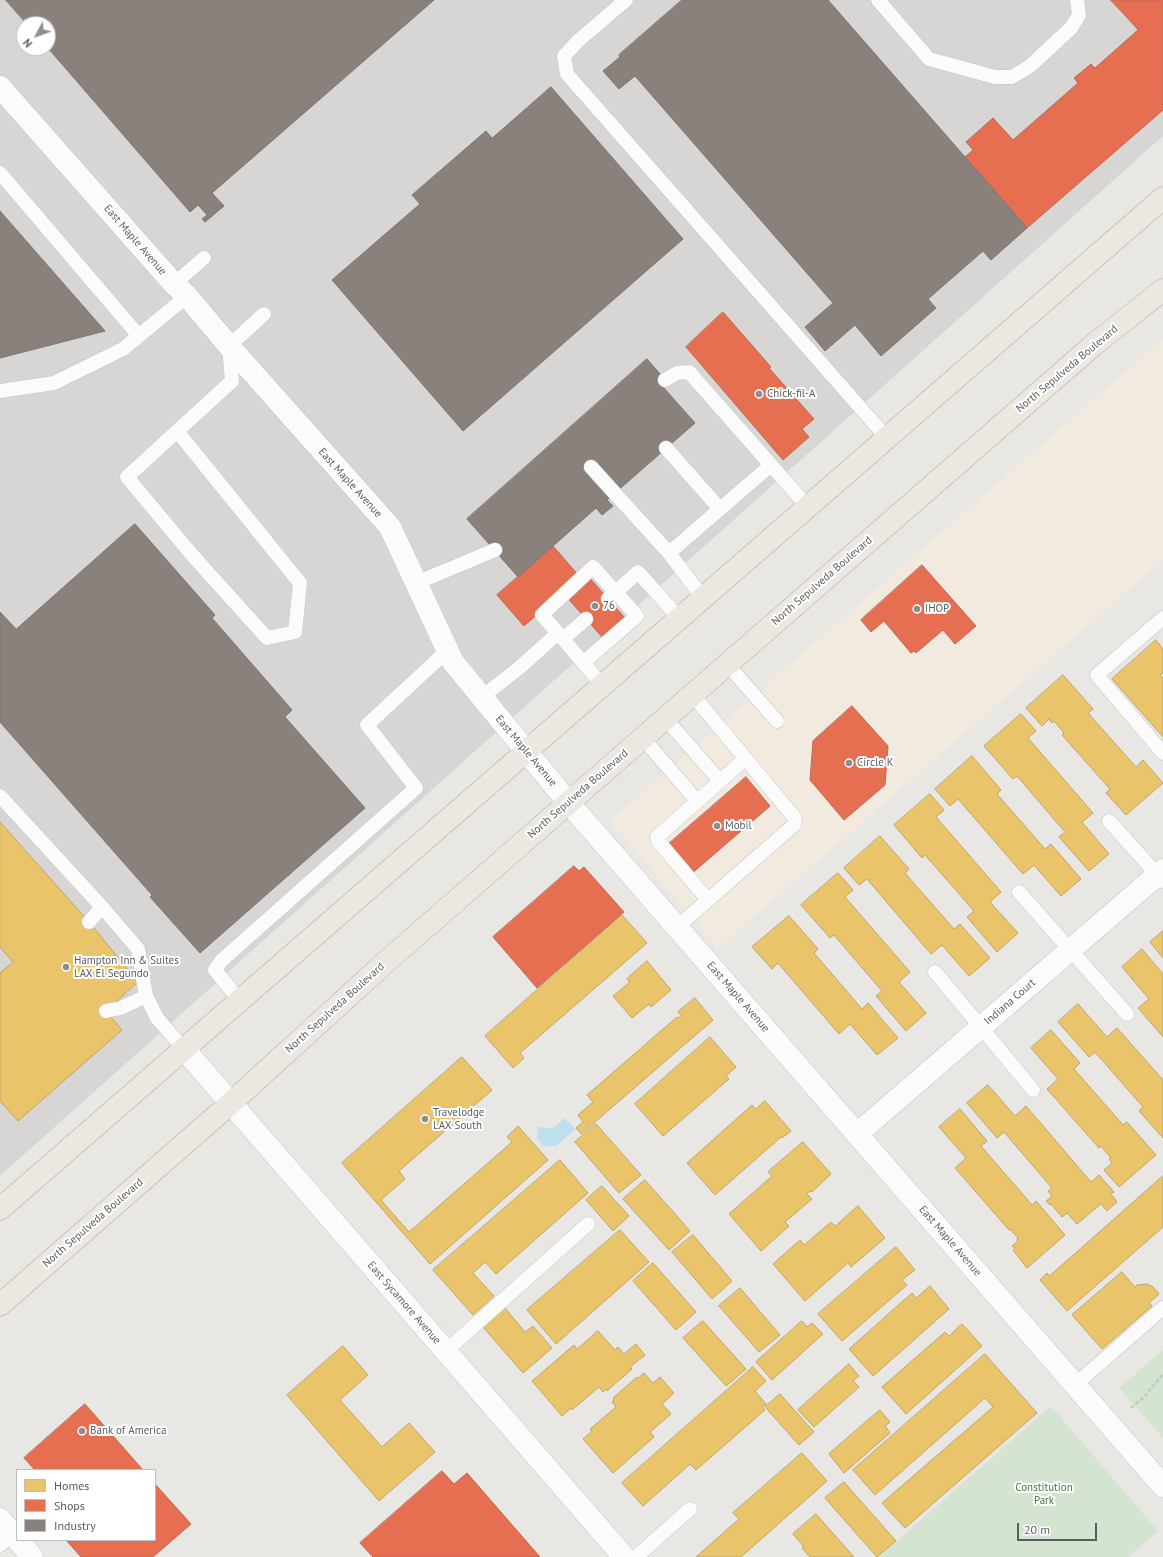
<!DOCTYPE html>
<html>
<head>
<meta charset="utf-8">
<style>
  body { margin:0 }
  #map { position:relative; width:1163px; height:1557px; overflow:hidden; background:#e9e7e4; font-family:"PT Sans",sans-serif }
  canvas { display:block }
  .legend { position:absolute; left:16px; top:1469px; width:140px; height:72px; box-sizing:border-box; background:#fff; border:1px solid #bdbfbf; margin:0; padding:5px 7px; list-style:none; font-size:12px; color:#5a5e60 }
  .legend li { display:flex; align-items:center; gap:8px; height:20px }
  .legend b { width:20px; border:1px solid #bdbfbf }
  .north { position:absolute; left:16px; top:16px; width:40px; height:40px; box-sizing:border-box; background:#fff; border:1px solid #bdbfbf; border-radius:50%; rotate:229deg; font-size:11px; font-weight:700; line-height:16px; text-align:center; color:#5a5e60 }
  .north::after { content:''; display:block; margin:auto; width:14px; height:18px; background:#8c8e8e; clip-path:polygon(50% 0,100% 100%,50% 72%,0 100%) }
  .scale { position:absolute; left:1017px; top:1523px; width:80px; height:18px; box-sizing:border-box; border:2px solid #5a5e60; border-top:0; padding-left:5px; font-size:12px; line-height:14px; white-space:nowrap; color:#5a5e60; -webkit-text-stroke:3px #fff; paint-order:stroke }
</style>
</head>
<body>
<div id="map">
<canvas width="1163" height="1557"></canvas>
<ul class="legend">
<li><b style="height:11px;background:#e9c46a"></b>Homes</li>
<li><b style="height:11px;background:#e76f51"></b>Shops</li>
<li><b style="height:11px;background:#8a817c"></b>Industry</li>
</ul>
<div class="north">N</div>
<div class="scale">20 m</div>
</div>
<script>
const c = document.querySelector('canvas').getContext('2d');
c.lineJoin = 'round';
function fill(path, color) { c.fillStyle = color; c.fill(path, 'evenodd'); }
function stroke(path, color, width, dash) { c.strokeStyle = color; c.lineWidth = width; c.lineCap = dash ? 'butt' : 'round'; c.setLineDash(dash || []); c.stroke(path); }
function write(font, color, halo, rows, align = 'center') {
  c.font = font + ' "PT Sans",sans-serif'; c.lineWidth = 4; c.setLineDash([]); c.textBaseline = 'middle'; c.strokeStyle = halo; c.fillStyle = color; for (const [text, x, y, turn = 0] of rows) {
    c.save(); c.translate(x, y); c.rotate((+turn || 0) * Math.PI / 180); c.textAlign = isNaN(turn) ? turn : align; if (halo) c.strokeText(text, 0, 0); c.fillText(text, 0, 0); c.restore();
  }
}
const commercial = new Path2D(`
  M1163,339V560L718,948L610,821Z`);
const industrial = new Path2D(`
  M0,0H1163V136L0,1176ZM24,24H48V48H24Z`);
const green = new Path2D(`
  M1163,1350V1438L1119,1388Z
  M1051,1406L1158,1531L1128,1557H879Z`);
const water = new Path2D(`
  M565,1118L575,1129L556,1146L544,1147L537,1138L538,1127L553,1128Z`);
const homes = new Path2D(`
  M1156,640L1163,649V673L1160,675L1163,678V737L1112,679Z
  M1063,675L1093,709L1088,713L1136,767L1143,760L1163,783L1126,815L1106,793L1110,789L1062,735L1064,733L1054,721L1052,723L1049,719L1042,726L1026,708Z
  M1021,714L1036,731L1028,738L1093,813L1082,822L1109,854L1089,871L1059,837L1065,832L1017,776L1013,779L984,746Z
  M972,756L1001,790L997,794L1045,849L1051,844L1081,879L1061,896L1034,865L1023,874L958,799L950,806L935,789Z
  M930,794L944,810L936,817L1001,892L990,902L1018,933L997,952L967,917L974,911L925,855L922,858L894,825Z
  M0,822L89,922L138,982L106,1011L122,1030L18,1121L0,1101V973L13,962L0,947Z
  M880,836L909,869L905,873L954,929L960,924L990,958L969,976L942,945L931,954L867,879L859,885L844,868Z
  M838,873L853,890L845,897L910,972L899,982L926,1013L906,1031L876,996L882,991L834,935L830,938L801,905Z
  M622,915L647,943L520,1053L524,1058L513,1068L485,1036Z
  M789,916L818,949L814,953L862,1009L868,1003L898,1038L877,1055L850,1024L839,1034L778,963L772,969L752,947Z
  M1163,931V958L1150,942Z
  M1142,949L1163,974V1037L1138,1008L1149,999L1122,967Z
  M647,961L671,990L651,1007L649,1004L632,1018L613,996L630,982L627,979Z
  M695,998L713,1020L581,1134L576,1128L583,1122L578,1115L593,1102L587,1095L677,1017L678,1018L681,1016L678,1012Z
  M1078,1004L1107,1037L1117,1028L1163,1080V1138L1139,1111L1143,1107L1095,1052L1089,1057L1058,1022Z
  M1051,1030L1080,1063L1074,1069L1123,1125L1127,1122L1156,1155L1119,1187L1104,1170L1112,1163L1109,1159L1111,1158L1101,1146L1099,1148L1047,1089L1058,1079L1031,1048Z
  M710,1037L736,1067L726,1076L729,1079L663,1136L635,1104Z
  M462,1057L492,1090L399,1171L405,1179L381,1200L409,1232L512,1142L507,1137L518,1126L548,1160L430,1264L342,1163Z
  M988,1085L1015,1116L1026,1106L1091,1182L1099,1175L1114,1192L1111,1194L1117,1202L1107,1211L1101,1204L1077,1224L1067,1213L1062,1217L1051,1204L1050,1205L1046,1201L1052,1196L1048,1191L1052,1188L1004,1132L997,1138L967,1103Z
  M765,1101L791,1131L782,1138L781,1137L715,1195L687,1163L752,1105L755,1109Z
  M960,1109L987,1141L981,1146L1032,1205L1036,1201L1065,1235L1027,1268L1013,1250L1015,1248L1012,1246L1018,1241L1017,1239L1018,1238L1010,1229L1009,1230L955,1168L966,1158L939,1127Z
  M596,1124L641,1175L619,1193L575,1142Z
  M803,1142L831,1174L812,1192L810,1191L807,1194L812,1199L785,1222L789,1226L761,1251L729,1214L772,1176L768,1172Z
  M560,1160L588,1193L496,1274L485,1262L473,1273L494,1296L473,1315L433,1270Z
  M1163,1176V1227L1067,1311L1040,1280L1047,1273L1049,1276Z
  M645,1180L690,1231L669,1250L623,1199Z
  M602,1186L629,1216L613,1231L586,1200Z
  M858,1206L885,1238L851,1267L848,1263L805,1301L773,1264L800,1240L804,1245L831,1222L835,1226Z
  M620,1230L649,1262L556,1344L527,1310Z
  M693,1235L732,1281L712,1299L672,1252Z
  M896,1247L915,1270L902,1280L907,1285L842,1341L818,1314Z
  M653,1263L696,1312L676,1330L633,1281Z
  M1122,1272L1135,1287L1137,1285L1147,1284L1153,1287L1159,1294L1149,1303L1152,1306L1102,1349L1072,1315Z
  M930,1286L949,1309L873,1376L849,1349L912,1293L916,1298Z
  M740,1288L780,1335L759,1352L719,1306Z
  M505,1308L525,1332L533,1326L552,1348L523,1373L483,1327Z
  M703,1321L746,1369L726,1386L683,1338Z
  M802,1321L807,1327L812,1323L823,1334L772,1380L756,1362Z
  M962,1324L982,1346L906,1414L882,1387L945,1332L949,1336Z
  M598,1331L615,1350L618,1347L624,1354L636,1344L645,1355L630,1367L632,1369L607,1391L606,1389L603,1392L599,1387L572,1410L571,1408L562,1416L532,1381L574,1345L577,1349Z
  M343,1346L368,1375L340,1400L382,1447L409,1423L435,1452L379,1501L287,1395Z
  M985,1354L1037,1413L905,1528L882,1503L993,1407L985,1398L875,1495L853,1470Z
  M849,1364L859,1376L853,1381L859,1387L814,1427L798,1410Z
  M753,1367L766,1381L755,1391L766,1404L762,1407L765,1410L696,1470L690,1464L643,1506L622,1483Z
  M644,1373L653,1383L660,1377L674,1393L662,1404L671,1414L650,1432L654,1437L613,1473L583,1439L592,1431L590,1429L616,1407L612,1402L614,1400L613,1398L637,1377L638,1378Z
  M780,1394L814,1432L799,1445L765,1407Z
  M880,1410L890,1422L885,1426L890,1433L844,1473L829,1454Z
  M802,1453L827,1481L741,1557H696L739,1519L733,1513Z
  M844,1482L896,1541L877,1557L825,1498Z
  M816,1514L854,1557H810L802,1548L804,1547L793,1534Z`);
const shops = new Path2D(`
  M1111,0H1163V110L1027,228L965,157L973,150L966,142L993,118L1013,140L1078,83L1074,78L1091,64L1095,68L1138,30Z
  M723,312L771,367L769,368L814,419L802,429L809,437L783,460L686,347Z
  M553,546L580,577L524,626L497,595Z
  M922,565L976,626L955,644L943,630L916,653L914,651L911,653L884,621L871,632L861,620Z
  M587,575L625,618L602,637L565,595Z
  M852,706L888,746L885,785L844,820L810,780L813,741Z
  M746,777L770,806L690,875L665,847Z
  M574,866L579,871L584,867L624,912L537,988L493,937Z
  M85,1404L143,1470H35L24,1458Z
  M442,1471L454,1484L467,1473L540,1557H373L360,1543Z
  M155,1484L191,1524L153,1557H81L66,1540H155Z`);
const industry = new Path2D(`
  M6,0H434L212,193L224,206L205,222L202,219L207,215L198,205L190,212L48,48V24H27Z
  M682,0H828L1027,228L991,260L983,251L928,299L936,308L881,356L855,325L825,351L805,327L833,303L635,76L619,89L603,71L620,57L619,55Z
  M551,87L683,239L463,431L332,280L420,204L412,195L486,131L492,138Z
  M0,211L105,331L0,358Z
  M647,359L668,383L663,387L695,423L607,500L613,506L602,515L596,508L518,577L467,519Z
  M135,524L215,615L212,618L292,710L285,717L365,808L200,953L150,897L152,895L0,722V612L16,629Z`);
const path = new Path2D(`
  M1131,1408L1145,1396L1163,1374`);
const lane = new Path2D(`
  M626,0L579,40L564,56L567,74L887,438
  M878,0L929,59L995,77H1012L1030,66L1071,28L1079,15L1077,0
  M0,173L139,336
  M174,284L204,258
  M665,380L677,373L689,372L808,507
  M0,391L54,383L123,349L187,296
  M177,431L300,583L295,632L267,638L193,556L127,477L232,381L229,346L264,314
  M666,448L720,509
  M591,467L669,553
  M416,583L495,550
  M703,598L669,553L771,465
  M608,599L638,572L680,619
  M1163,618L1097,675L1163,753
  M558,633L542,615L593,567L637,616L583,663
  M563,639L586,619
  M727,664L777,721
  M482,697L519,668L558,633L603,686
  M665,718L720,781
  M642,737L697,801
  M0,796L102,907L138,949L146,996L157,1018L184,1049
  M1109,821L1163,881
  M1019,892L1127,1014
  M708,900L658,841L657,837L745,759
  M89,922L102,907
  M677,927L794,825L795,821L794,817L692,694
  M935,972L1033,1090
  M240,1001L215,970L221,961L416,788L367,725L447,651
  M106,1011L121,1008L146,996
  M446,1351L588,1224
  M1076,1384L1163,1308
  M0,1545L13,1534
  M636,1557L690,1509`);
const street = new Path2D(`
  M568,802L1163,1486
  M184,1049L624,1557
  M857,1134L1163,870
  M0,1519L17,1539
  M18,1540L32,1557`);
const secondary = new Path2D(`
  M0,87L174,284L187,296L229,346L390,527L453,662L568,802`);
const highway = new Path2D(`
  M0,1209L1163,198
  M0,1305L231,1103L387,961L1097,342L1163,290`);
const markers = [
  [759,394,4,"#8c8e8e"],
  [595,606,4,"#8c8e8e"],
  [917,609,4,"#8c8e8e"],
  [849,763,4,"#8c8e8e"],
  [717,826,4,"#8c8e8e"],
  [66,967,4,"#8c8e8e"],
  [425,1119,4,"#8c8e8e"],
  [82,1431,4,"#8c8e8e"]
];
const streetNames = [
  ["East Maple Avenue",135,240,49],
  ["North Sepulveda Boulevard",1067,369,-40],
  ["East Maple Avenue",350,483,48],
  ["North Sepulveda Boulevard",822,581,-41],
  ["East Maple Avenue",526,751,50],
  ["North Sepulveda Boulevard",578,794,-41],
  ["East Maple Avenue",738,997,49],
  ["Indiana Court",1010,1002,-41],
  ["North Sepulveda Boulevard",335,1008,-42],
  ["North Sepulveda Boulevard",93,1223,-41],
  ["East Maple Avenue",950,1241,49],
  ["East Sycamore Avenue",404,1303,49]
];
const poiNames = [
  ["Chick-fil-A",767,394],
  ["76",603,606],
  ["IHOP",925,609],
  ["Circle K",857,763],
  ["Mobil",725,826],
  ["Hampton Inn & Suites",74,961],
  ["LAX El Segundo",74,974],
  ["Travelodge",433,1113],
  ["LAX South",433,1126],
  ["Bank of America",90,1431]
];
const parkNames = [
  ["Constitution",1044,1488],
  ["Park",1044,1501]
];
fill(commercial, '#f2eade');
fill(industrial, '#d8d6d4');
fill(green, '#d5e3d1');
fill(water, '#bce0ee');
fill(homes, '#e9c46a');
stroke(homes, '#bea567', 1);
fill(shops, '#e76f51');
stroke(shops, '#bd6a56', 1);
fill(industry, '#8a817c');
stroke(industry, '#7c7674', 1);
stroke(lane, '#c5c5c3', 15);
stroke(street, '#c5c5c3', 23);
stroke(secondary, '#c3c4c3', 23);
stroke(highway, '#bbaa96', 23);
stroke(path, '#c3c7c5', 2.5, [4, 2]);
stroke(lane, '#fcfbfb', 14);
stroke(street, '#fcfbfb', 22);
stroke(secondary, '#fcfbfb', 22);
stroke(highway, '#ece8e1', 22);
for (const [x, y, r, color] of markers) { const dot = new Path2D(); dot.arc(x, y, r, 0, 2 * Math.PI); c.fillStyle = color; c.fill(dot); stroke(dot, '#fff', 1.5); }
write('11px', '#5a5e60', '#fff', streetNames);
write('11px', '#5a5e60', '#fff', poiNames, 'left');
write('11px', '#447b3e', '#fff', parkNames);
</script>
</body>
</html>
